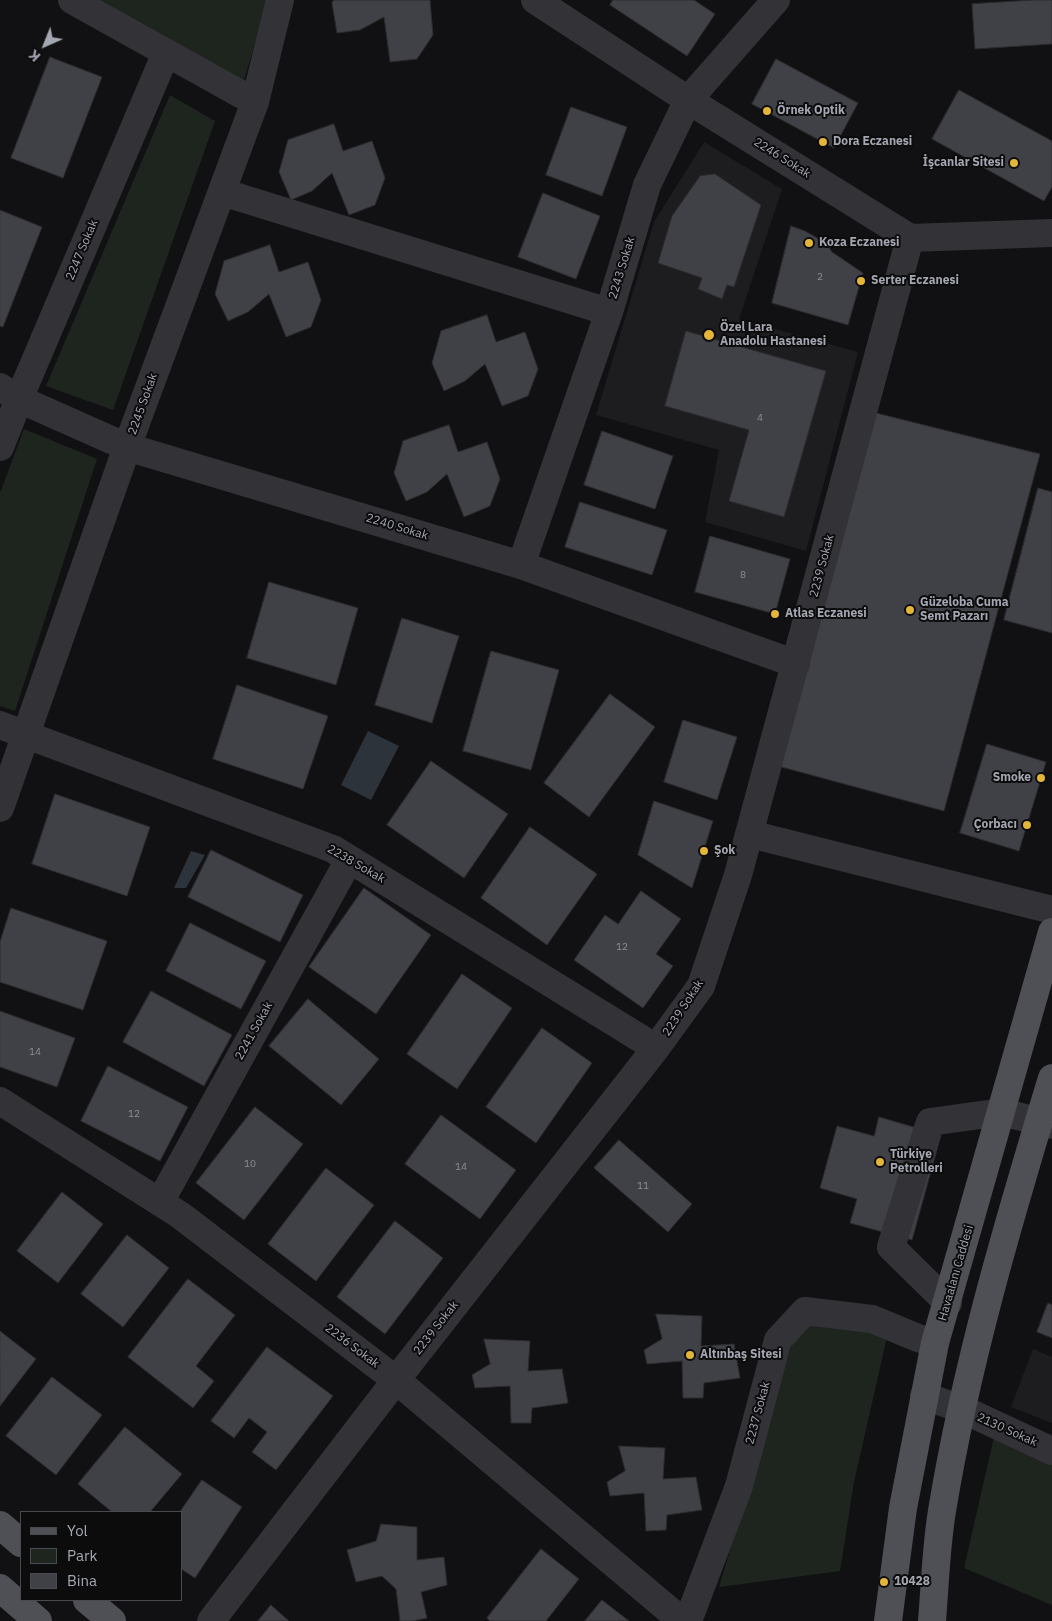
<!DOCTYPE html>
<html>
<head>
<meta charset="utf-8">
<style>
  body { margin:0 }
  #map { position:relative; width:1052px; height:1621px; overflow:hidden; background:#111113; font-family:"IBM Plex Sans",sans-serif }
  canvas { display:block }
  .legend { position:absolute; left:20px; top:1511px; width:162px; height:90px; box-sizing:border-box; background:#0c0c0d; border:1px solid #494a4f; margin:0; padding:6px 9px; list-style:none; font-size:15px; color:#a4a7b2 }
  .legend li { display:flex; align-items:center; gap:10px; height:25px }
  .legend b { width:25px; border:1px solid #494a4f }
  .north { position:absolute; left:20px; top:20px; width:50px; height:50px; -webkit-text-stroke:4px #0c0c0d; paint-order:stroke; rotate:224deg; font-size:14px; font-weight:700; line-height:20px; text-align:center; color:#a4a7b2 }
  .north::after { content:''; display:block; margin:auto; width:18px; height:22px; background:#a4a7b2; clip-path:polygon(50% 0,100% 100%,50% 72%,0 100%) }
</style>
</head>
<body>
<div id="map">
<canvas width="1052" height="1621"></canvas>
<ul class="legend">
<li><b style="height:6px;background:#4f5056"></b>Yol</li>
<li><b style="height:14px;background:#1e251f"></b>Park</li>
<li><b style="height:14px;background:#404146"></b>Bina</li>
</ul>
<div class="north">K</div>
</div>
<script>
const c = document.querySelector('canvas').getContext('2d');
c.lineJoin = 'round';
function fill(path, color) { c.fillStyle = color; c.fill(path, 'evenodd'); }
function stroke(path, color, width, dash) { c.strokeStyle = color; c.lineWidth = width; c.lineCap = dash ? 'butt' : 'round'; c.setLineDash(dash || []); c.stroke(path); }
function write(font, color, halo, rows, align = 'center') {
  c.font = font + ' "IBM Plex Sans",sans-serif'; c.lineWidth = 4; c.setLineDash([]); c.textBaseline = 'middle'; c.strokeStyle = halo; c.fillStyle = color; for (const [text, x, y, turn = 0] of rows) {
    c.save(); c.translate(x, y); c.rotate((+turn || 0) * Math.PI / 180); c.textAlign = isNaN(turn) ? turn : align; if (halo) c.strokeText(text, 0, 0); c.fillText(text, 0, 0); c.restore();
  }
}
const built = new Path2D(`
  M704,142L782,189L739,319L858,352L806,551L705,522L719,450L596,415L654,222Z
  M1033,1349L1052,1357V1423L1011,1407Z`);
const green = new Path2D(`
  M101,0H268L244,80Z
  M170,95L215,121L113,410L46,386Z
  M24,429L97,459L15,711L0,706V493Z
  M812,1319L888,1333L854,1482L840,1571L719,1587L795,1334Z
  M994,1437L1052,1463V1605L964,1568Z`);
const water = new Path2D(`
  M368,731L399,746L371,800L341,785Z
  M191,851L205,855L186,888H174Z`);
const building = new Path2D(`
  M334,0H430L433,35L417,59L390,62L384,17L360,30L337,33L332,3Z
  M613,0H694L715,14L687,56L610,5Z
  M1033,0H1052V44L975,49L972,4Z
  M50,57L102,77L63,178L11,158Z
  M776,59L858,103L834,148L752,104Z
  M959,90L1052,141V187L1044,201L932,139Z
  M571,107L627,127L602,196L546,175Z
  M334,124L343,151L372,141L385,178L375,205L349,215L332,173L312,191L291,200L279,172L288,140Z
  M715,174L761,205L734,287L727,285L722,299L698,289L702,278L658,263L672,216L700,176Z
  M543,193L600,216L576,279L518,257Z
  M0,210L42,227L3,327L0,326Z
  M791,226L805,231L826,243L832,252L863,273L848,325L772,303Z
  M270,245L279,272L308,262L321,300L311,327L286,337L269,294L248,312L228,321L215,294L224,261Z
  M487,315L496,342L525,332L538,369L528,396L502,406L485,364L465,381L444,391L432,363L441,331Z
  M686,331L826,371L784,517L729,501L749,430L665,406Z
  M876,413L1040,454L944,811L778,766Z
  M449,425L458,452L487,442L500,479L490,506L464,517L447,474L427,492L406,501L394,473L403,441Z
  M602,431L673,456L655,509L584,485Z
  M1038,488L1052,492V633L1004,620Z
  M580,502L667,530L652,575L565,547Z
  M710,536L790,559L775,614L695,592Z
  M269,582L358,608L336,685L247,658Z
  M402,618L459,636L432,723L375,705Z
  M491,651L559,670L531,770L463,751Z
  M237,685L328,716L303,789L213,759Z
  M610,694L655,727L589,817L544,783Z
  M683,720L737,737L717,800L664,782Z
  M987,744L1046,762L1019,851L960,833Z
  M431,761L508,814L464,878L387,825Z
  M55,794L150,827L127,896L32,864Z
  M654,801L713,821L692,888L638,855Z
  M530,827L597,874L547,945L481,898Z
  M211,850L303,895L280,942L188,897Z
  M364,888L431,935L376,1014L309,967Z
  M641,891L681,919L656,954L673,966L643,1008L574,960L605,915L618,924Z
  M11,908L107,941L83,1010L0,982V942Z
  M190,923L266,961L241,1009L166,971Z
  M462,974L512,1008L457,1089L407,1054Z
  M151,991L232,1035L204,1086L123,1042Z
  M308,999L379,1059L341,1105L269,1046Z
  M0,1011L75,1038L57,1087L0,1067Z
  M542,1028L592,1063L536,1143L486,1107Z
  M108,1066L188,1107L160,1161L81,1121Z
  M255,1107L303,1144L244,1220L196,1183Z
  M441,1115L516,1170L480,1219L405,1164Z
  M879,1117L941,1135L912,1240L850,1223L857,1199L820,1188L837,1126L874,1136Z
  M619,1140L692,1204L668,1232L594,1168Z
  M326,1168L374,1205L316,1281L268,1244Z
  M62,1192L103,1224L58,1283L17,1251Z
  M395,1221L443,1258L385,1334L337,1297Z
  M127,1235L169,1268L123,1327L81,1294Z
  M188,1279L235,1315L196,1366L214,1381L193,1408L128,1357Z
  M1048,1303L1052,1305V1338L1037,1332Z
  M656,1314L702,1316L701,1346L734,1344L740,1378L704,1383L703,1398H683L682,1361L647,1364L644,1350L662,1339Z
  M0,1331L36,1359L0,1406Z
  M484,1339L530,1341L528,1371L562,1369L568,1403L532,1408L531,1423H511L510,1386L475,1388L472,1375L490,1364Z
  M267,1347L333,1396L276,1470L252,1452L267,1432L249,1418L234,1438L211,1421Z
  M52,1377L102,1415L56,1475L6,1436Z
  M125,1427L182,1474L150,1512H112L78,1484Z
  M619,1446L665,1448L663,1479L696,1477L702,1510L667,1515L666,1530L646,1531L644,1493L610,1496L607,1482L625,1471Z
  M202,1480L242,1507L195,1578L181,1569L180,1512Z
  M381,1524L417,1527V1560L444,1557L447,1585L421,1592L427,1618L412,1621H400L396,1589L382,1576L356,1582L347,1550L376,1541Z
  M541,1549L579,1579L546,1621H490L487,1618Z
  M602,1600L629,1621H585Z
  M271,1605L289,1621H258Z`);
const minor = new Path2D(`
  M72,0L255,102
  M535,0L688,100L910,238L1052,233
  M222,192L609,312
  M0,387L19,399L127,447L521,565L796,664
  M0,447L19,399L166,53
  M521,565L609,312L647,185L688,100L776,0
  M0,725L333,849L656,1048
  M0,808L127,447L255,102L280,0
  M750,834L1052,910
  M0,1101L180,1215L396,1380L682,1621
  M160,1202L349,860
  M948,1303L891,1247L930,1122L1002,1112L1052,1125
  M924,1396L962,1409L1052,1451
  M211,1621L396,1380L656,1048L701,986L738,875L910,238
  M688,1621L739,1486L778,1340L805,1311L872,1319L918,1338L935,1343`);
const major = new Path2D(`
  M0,1525L21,1543
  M0,1588L38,1621
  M87,1600L112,1621
  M888,1621L903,1508L935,1343L1052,932
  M932,1621C935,1585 936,1547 942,1511C966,1364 1009,1220 1052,1078`);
const markers = [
  [767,111,5,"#e3b539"],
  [823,142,5,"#e3b539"],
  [1014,163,5,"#e3b539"],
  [809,243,5,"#e3b539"],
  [861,281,5,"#e3b539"],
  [709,335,6,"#e3b539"],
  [910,610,5,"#e3b539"],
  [775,614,5,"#e3b539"],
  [1041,778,5,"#e3b539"],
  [1027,825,5,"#e3b539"],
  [704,851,5,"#e3b539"],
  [880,1162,5,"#e3b539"],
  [690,1355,5,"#e3b539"],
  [884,1582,5,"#e3b539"]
];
const numberNames = [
  ["2",820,277],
  ["4",760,418],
  ["8",743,575],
  ["12",622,947],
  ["14",35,1052],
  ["12",134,1114],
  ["10",250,1164],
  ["14",461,1167],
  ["11",643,1186]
];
const poiNames = [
  ["Örnek Optik",777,111],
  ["Dora Eczanesi",833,142],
  ["İşcanlar Sitesi",1004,163,"right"],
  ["Koza Eczanesi",819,243],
  ["Serter Eczanesi",871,281],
  ["Özel Lara",720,328],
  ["Anadolu Hastanesi",720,342],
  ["Güzeloba Cuma",920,603],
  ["Semt Pazarı",920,617],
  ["Atlas Eczanesi",785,614],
  ["Smoke",1031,778,"right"],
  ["Çorbacı",1017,825,"right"],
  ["Şok",714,851],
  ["Türkiye",890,1155],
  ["Petrolleri",890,1169],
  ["Altınbaş Sitesi",700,1355],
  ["10428",894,1582]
];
const streetNames = [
  ["2246 Sokak",782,158,32],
  ["2247 Sokak",82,250,-67],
  ["2243 Sokak",622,268,-73],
  ["2245 Sokak",143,404,-70],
  ["2240 Sokak",397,527,17],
  ["2239 Sokak",822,566,-75],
  ["2238 Sokak",356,864,30],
  ["2239 Sokak",683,1008,-57],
  ["2241 Sokak",254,1031,-61],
  ["Havaalanı Caddesi",956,1273,-74],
  ["2239 Sokak",436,1328,-52],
  ["2236 Sokak",352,1346,37],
  ["2237 Sokak",758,1413,-75],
  ["2130 Sokak",1007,1430,24]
];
fill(built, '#1d1d1f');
fill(green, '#1e251f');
fill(water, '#2c333a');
fill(building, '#404146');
stroke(building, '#2c2b2e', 1);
stroke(minor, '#333337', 28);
stroke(major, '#4f5056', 28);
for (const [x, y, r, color] of markers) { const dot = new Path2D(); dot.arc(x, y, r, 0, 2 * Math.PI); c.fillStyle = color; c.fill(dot); stroke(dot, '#0c0c0d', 2); }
write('10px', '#8b8e97', null, numberNames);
write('bold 12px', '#a4a7b2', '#0c0c0d', poiNames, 'left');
write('12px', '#a4a7b2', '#0c0c0d', streetNames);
</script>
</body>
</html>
